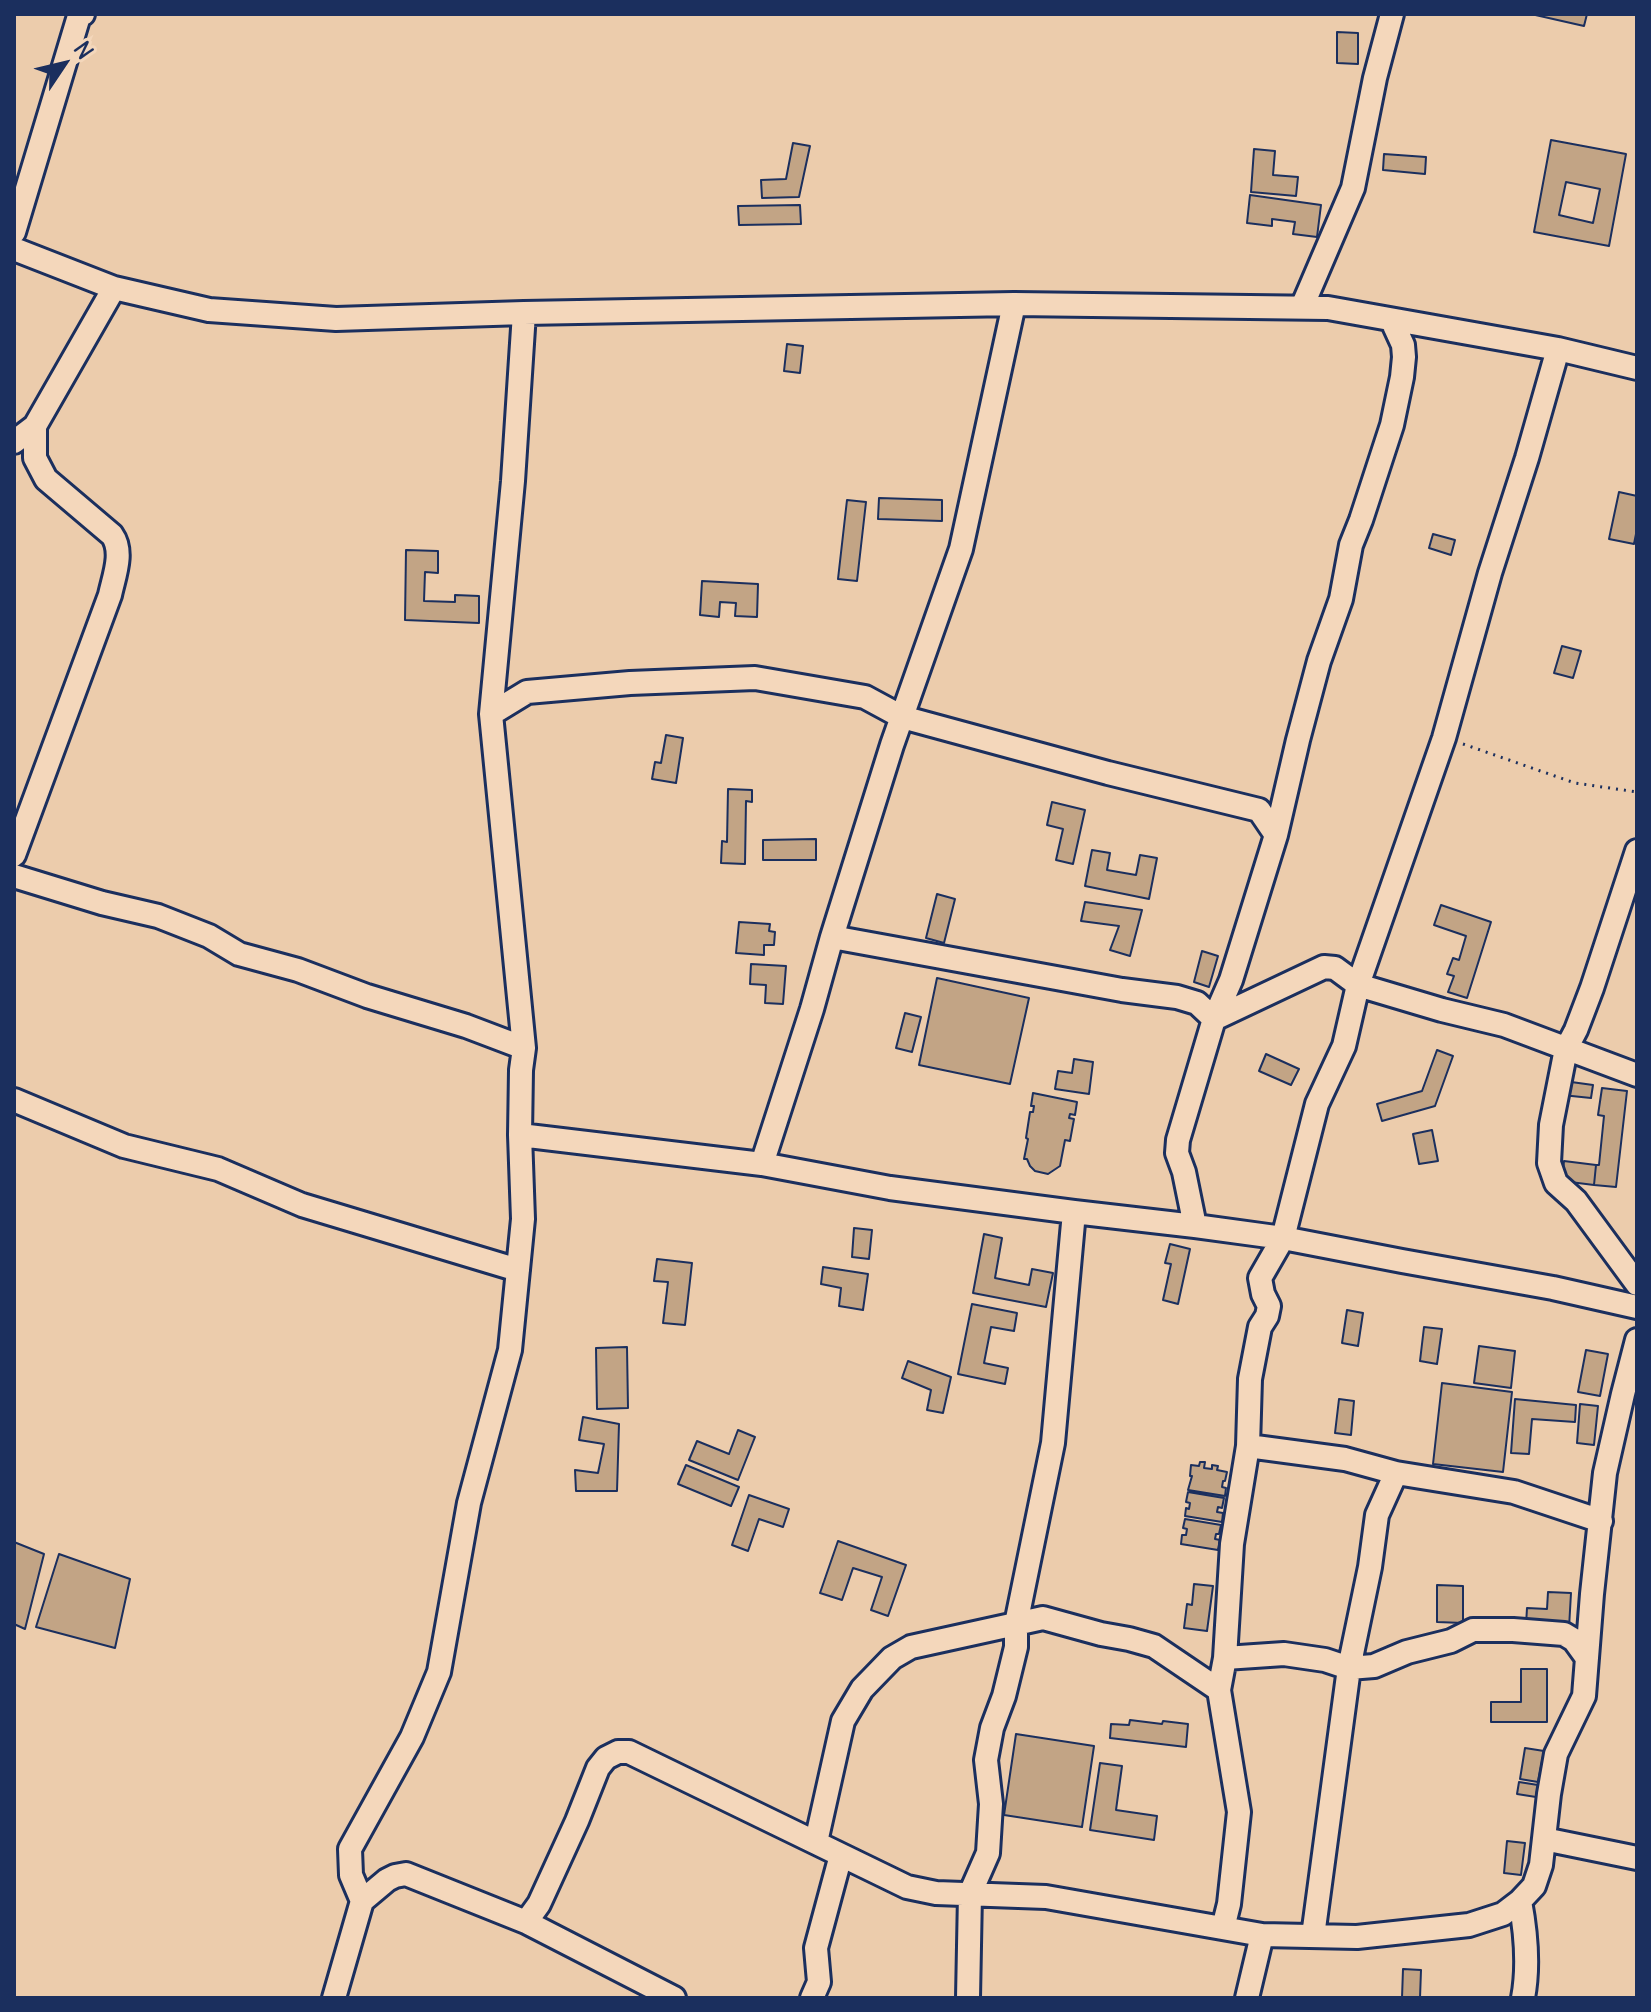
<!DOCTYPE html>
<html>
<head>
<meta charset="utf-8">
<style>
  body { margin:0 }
  #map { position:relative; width:1651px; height:2012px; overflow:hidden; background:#ecccac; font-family:Delius,sans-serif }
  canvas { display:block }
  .frame { position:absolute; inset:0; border:16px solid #1b2f5e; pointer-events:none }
  .north { position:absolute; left:24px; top:24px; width:80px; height:80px; -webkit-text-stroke:6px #f4d7bb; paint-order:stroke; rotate:55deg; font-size:22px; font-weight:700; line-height:32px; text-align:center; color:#1b2f5e }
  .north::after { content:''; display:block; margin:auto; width:28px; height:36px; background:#1b2f5e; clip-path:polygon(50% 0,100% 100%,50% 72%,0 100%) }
</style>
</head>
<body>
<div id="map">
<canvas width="1651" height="2012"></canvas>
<div class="frame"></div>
<div class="north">N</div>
</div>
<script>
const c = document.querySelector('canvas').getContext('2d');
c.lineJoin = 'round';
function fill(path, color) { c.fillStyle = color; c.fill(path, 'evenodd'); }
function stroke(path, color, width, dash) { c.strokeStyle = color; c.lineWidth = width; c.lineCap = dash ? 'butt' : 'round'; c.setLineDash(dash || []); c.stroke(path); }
const building = new Path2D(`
  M1531,14H1587L1584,26Z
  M1337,32L1358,33V64L1337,63Z
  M1551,140L1626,154L1609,246L1534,232ZM1566,182L1600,189L1593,223L1559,215Z
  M793,143L810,146L799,197L762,198L761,180L786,179Z
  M1254,149L1275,151L1273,175L1298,177L1296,196L1251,192Z
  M1384,154L1426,157L1425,174L1383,170Z
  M1250,195L1321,205L1317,237L1293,234L1295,222L1272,219V226L1247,223Z
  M800,205L801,224L739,225L738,206Z
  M787,344L803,346L800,373L784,371Z
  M1619,492L1637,496V529L1634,544L1609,539Z
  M879,498L942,500V521L878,519Z
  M847,500L866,502L857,581L838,579Z
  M1433,534L1455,540L1451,555L1429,548Z
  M406,550L438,551V573L425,572L424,601L455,602V595L479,596V623L405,620Z
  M702,581L758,584L757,617L735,616L736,603L720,602L719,617L700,615Z
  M1562,646L1581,651L1573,678L1554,673Z
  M666,735L683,738L676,783L652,779L655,762L661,763Z
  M728,789L752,790V802L746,801L745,864L721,863L722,841L727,842Z
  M1052,802L1085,810L1073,864L1056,860L1063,829L1047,825Z
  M816,839V860H763V840Z
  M1092,850L1110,853L1107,870L1136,875L1140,855L1157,858L1149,899L1085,886Z
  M937,894L955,899L944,943L926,938Z
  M1085,902L1142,910L1130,956L1110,950L1119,926L1081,921Z
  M1441,905L1491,922L1467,998L1448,992L1454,976L1447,974L1453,958L1459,960L1466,936L1434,925Z
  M739,922L770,924L769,931L775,932L774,945H764V955L736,953Z
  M1202,951L1218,956L1209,987L1194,982Z
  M751,964L786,966L783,1004L765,1003L766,985L750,984Z
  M937,978L1029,998L1010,1084L919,1065Z
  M905,1013L921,1017L912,1052L896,1048Z
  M1437,1050L1453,1056L1435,1106L1382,1121L1377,1104L1422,1091Z
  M1266,1054L1299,1069L1291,1085L1259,1071Z
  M1074,1059L1093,1062L1089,1094L1055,1089L1058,1071L1072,1073Z
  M1564,1081L1593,1085L1591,1098L1562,1095Z
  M1602,1088L1627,1091L1616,1187L1594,1185L1596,1165H1599L1604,1116L1598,1115Z
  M1033,1093L1077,1102L1075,1115L1070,1114L1069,1118L1074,1119L1070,1141L1065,1140L1060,1166L1048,1174L1035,1171L1030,1166L1027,1159H1024L1028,1139L1026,1138L1030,1112H1033L1034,1106H1031Z
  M1432,1130L1438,1161L1419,1164L1413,1134Z
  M1564,1161L1596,1165L1594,1185L1562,1181Z
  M854,1228L872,1230L869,1259L852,1257Z
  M984,1234L1002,1238L995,1278L1029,1285L1032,1269L1053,1273L1046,1307L973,1293Z
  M1170,1244L1190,1249L1178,1304L1163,1300L1171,1264L1165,1263Z
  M657,1259L692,1263L685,1325L663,1323L668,1282L654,1281Z
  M823,1267L868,1274L863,1310L839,1306L841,1288L821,1284Z
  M972,1304L1017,1313L1014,1331L991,1327L984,1363L1008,1368L1005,1384L958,1374Z
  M1347,1310L1363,1313L1358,1346L1342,1343Z
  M1424,1327L1442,1329L1437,1364L1420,1361Z
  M1479,1346L1515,1351L1511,1388L1474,1383Z
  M627,1347L628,1408L597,1409L596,1348Z
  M1586,1350L1608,1354L1600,1396L1578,1392Z
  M908,1361L951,1377L943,1413L927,1410L931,1390L902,1378Z
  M1442,1383L1512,1392L1503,1472L1433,1464Z
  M1339,1399L1354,1401L1351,1435L1335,1433Z
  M1515,1399L1576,1405L1575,1422L1532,1419L1529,1454L1511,1453Z
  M1580,1404L1598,1406L1594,1445L1577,1443Z
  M583,1417L619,1424L617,1491H576L575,1470L598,1473L604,1444L579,1440Z
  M738,1430L755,1437L738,1480L689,1460L697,1441L729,1454Z
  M1200,1462H1205L1204,1468L1212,1469V1465L1218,1466L1217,1470L1227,1472L1225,1481H1223L1222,1487L1226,1488L1225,1496L1188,1490L1192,1476H1190L1191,1465L1199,1466Z
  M686,1465L739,1487L731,1506L678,1484Z
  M1188,1492L1224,1498L1222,1508L1218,1507L1217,1512L1223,1513L1222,1522L1185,1516L1186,1508L1189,1509L1190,1503L1186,1502Z
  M749,1495L789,1509L783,1527L759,1519L748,1551L732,1545Z
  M1185,1519L1221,1525L1219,1534H1216L1215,1539L1220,1540L1218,1550L1181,1544L1182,1535H1186L1187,1529L1183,1528Z
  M838,1541L906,1565L888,1616L871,1610L882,1577L853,1568L842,1600L820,1593Z
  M14,1542L44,1554L25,1629L14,1624Z
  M59,1554L130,1579L115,1648L36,1627Z
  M1194,1584L1213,1586L1207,1631L1184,1628L1187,1604L1192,1605Z
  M1437,1585L1463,1586V1623L1437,1622Z
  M1548,1592L1571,1593L1569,1628L1526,1625L1527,1608L1547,1609Z
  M1521,1669H1547V1722H1491V1702H1521Z
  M1130,1720L1162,1724L1163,1721L1188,1724L1186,1747L1110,1738L1111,1724L1129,1725Z
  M1016,1734L1094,1746L1082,1827L1004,1815Z
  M1525,1748L1544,1751L1538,1782L1520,1779Z
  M1100,1763L1122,1766L1116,1810L1157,1816L1154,1840L1090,1830Z
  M1519,1782L1538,1785L1536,1797L1517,1794Z
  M1507,1841L1525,1843L1521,1875L1504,1873Z
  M1403,1969L1421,1970L1420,1998H1402Z`);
const path = new Path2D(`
  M1463,744L1575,783L1637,792`);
const minor = new Path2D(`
  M14,232L79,16L83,14
  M14,249L114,288L209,310L336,319L524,313L1014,304L1328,308L1558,349L1637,368
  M1302,307L1353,188L1375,78L1392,14
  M14,442L35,426L114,288
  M491,714L527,692L630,683L755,678L865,697L902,717L1108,773L1259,810L1276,835
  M1637,851L1592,988L1576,1030L1566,1049L1551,1125L1549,1163L1556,1183L1576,1201L1637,1284
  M14,855L110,595C114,576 124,552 112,535L46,479L35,458V426
  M14,876L102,903L158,916L209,936L239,954L298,970L367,996L466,1026L524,1048
  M832,937L1122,990L1177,997L1197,1003L1214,1019L1324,967L1335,968L1358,985L1442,1010L1504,1025L1637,1075
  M14,1100L124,1146L218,1169L302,1205L518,1270
  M520,1135L762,1164L890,1188L1074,1212L1195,1226L1283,1238L1402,1261L1553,1288L1637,1307
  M762,1164L812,1009L832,937L892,745L961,549L1014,304
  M1195,1226L1184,1172L1177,1153L1178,1140L1214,1019L1231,980L1276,835L1298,740L1319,661L1341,599L1351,545L1361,520L1392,425L1402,377L1404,357L1403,345L1392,321
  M1248,1446L1345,1459L1396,1473L1514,1492L1601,1521
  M1225,1658L1284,1654L1325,1660L1349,1668L1374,1666L1407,1652L1451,1641L1473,1630H1513L1564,1634L1574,1640L1587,1658
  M1544,1839L1637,1858
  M816,1842L843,1721L862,1689L892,1658L911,1647L1043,1618L1101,1634L1129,1639L1154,1646L1219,1690
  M362,1901L351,1875L350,1849L412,1737L439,1672L469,1503L510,1350L523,1219L520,1135L521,1070L524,1048L491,714L513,481L524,313
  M1520,1901C1526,1933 1529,1966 1523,1998
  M526,1922L674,1998
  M1223,1928L1229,1904L1239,1812L1219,1690L1225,1658L1232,1544L1248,1446L1250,1379L1260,1327L1267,1316L1269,1306L1263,1294L1260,1278L1283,1238L1317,1104L1344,1046L1358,985L1444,738L1490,573L1527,458L1558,349
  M1313,1936L1349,1668L1370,1567L1377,1515L1396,1473
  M334,1998L362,1901L387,1880L395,1876L406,1874L526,1922L539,1904L577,1821L598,1768L606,1758L618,1752H629L907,1887L936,1893L1046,1897L1262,1935L1357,1937L1469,1925L1503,1914L1520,1901L1534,1886L1541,1865L1549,1794L1556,1754L1584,1696L1592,1594L1605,1473L1623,1394L1637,1340
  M812,1998L819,1982L816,1948L841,1855
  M968,1998L970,1894L988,1853L991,1804L986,1760L992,1728L1004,1696L1016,1647V1624L1053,1443L1074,1212
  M1247,1998L1262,1935`);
fill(building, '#c2a485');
stroke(building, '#1b2f5e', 2);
stroke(minor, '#1b2f5e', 28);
stroke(path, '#1b2f5e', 3, [2, 6]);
stroke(minor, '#f4d7bb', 22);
</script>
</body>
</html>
